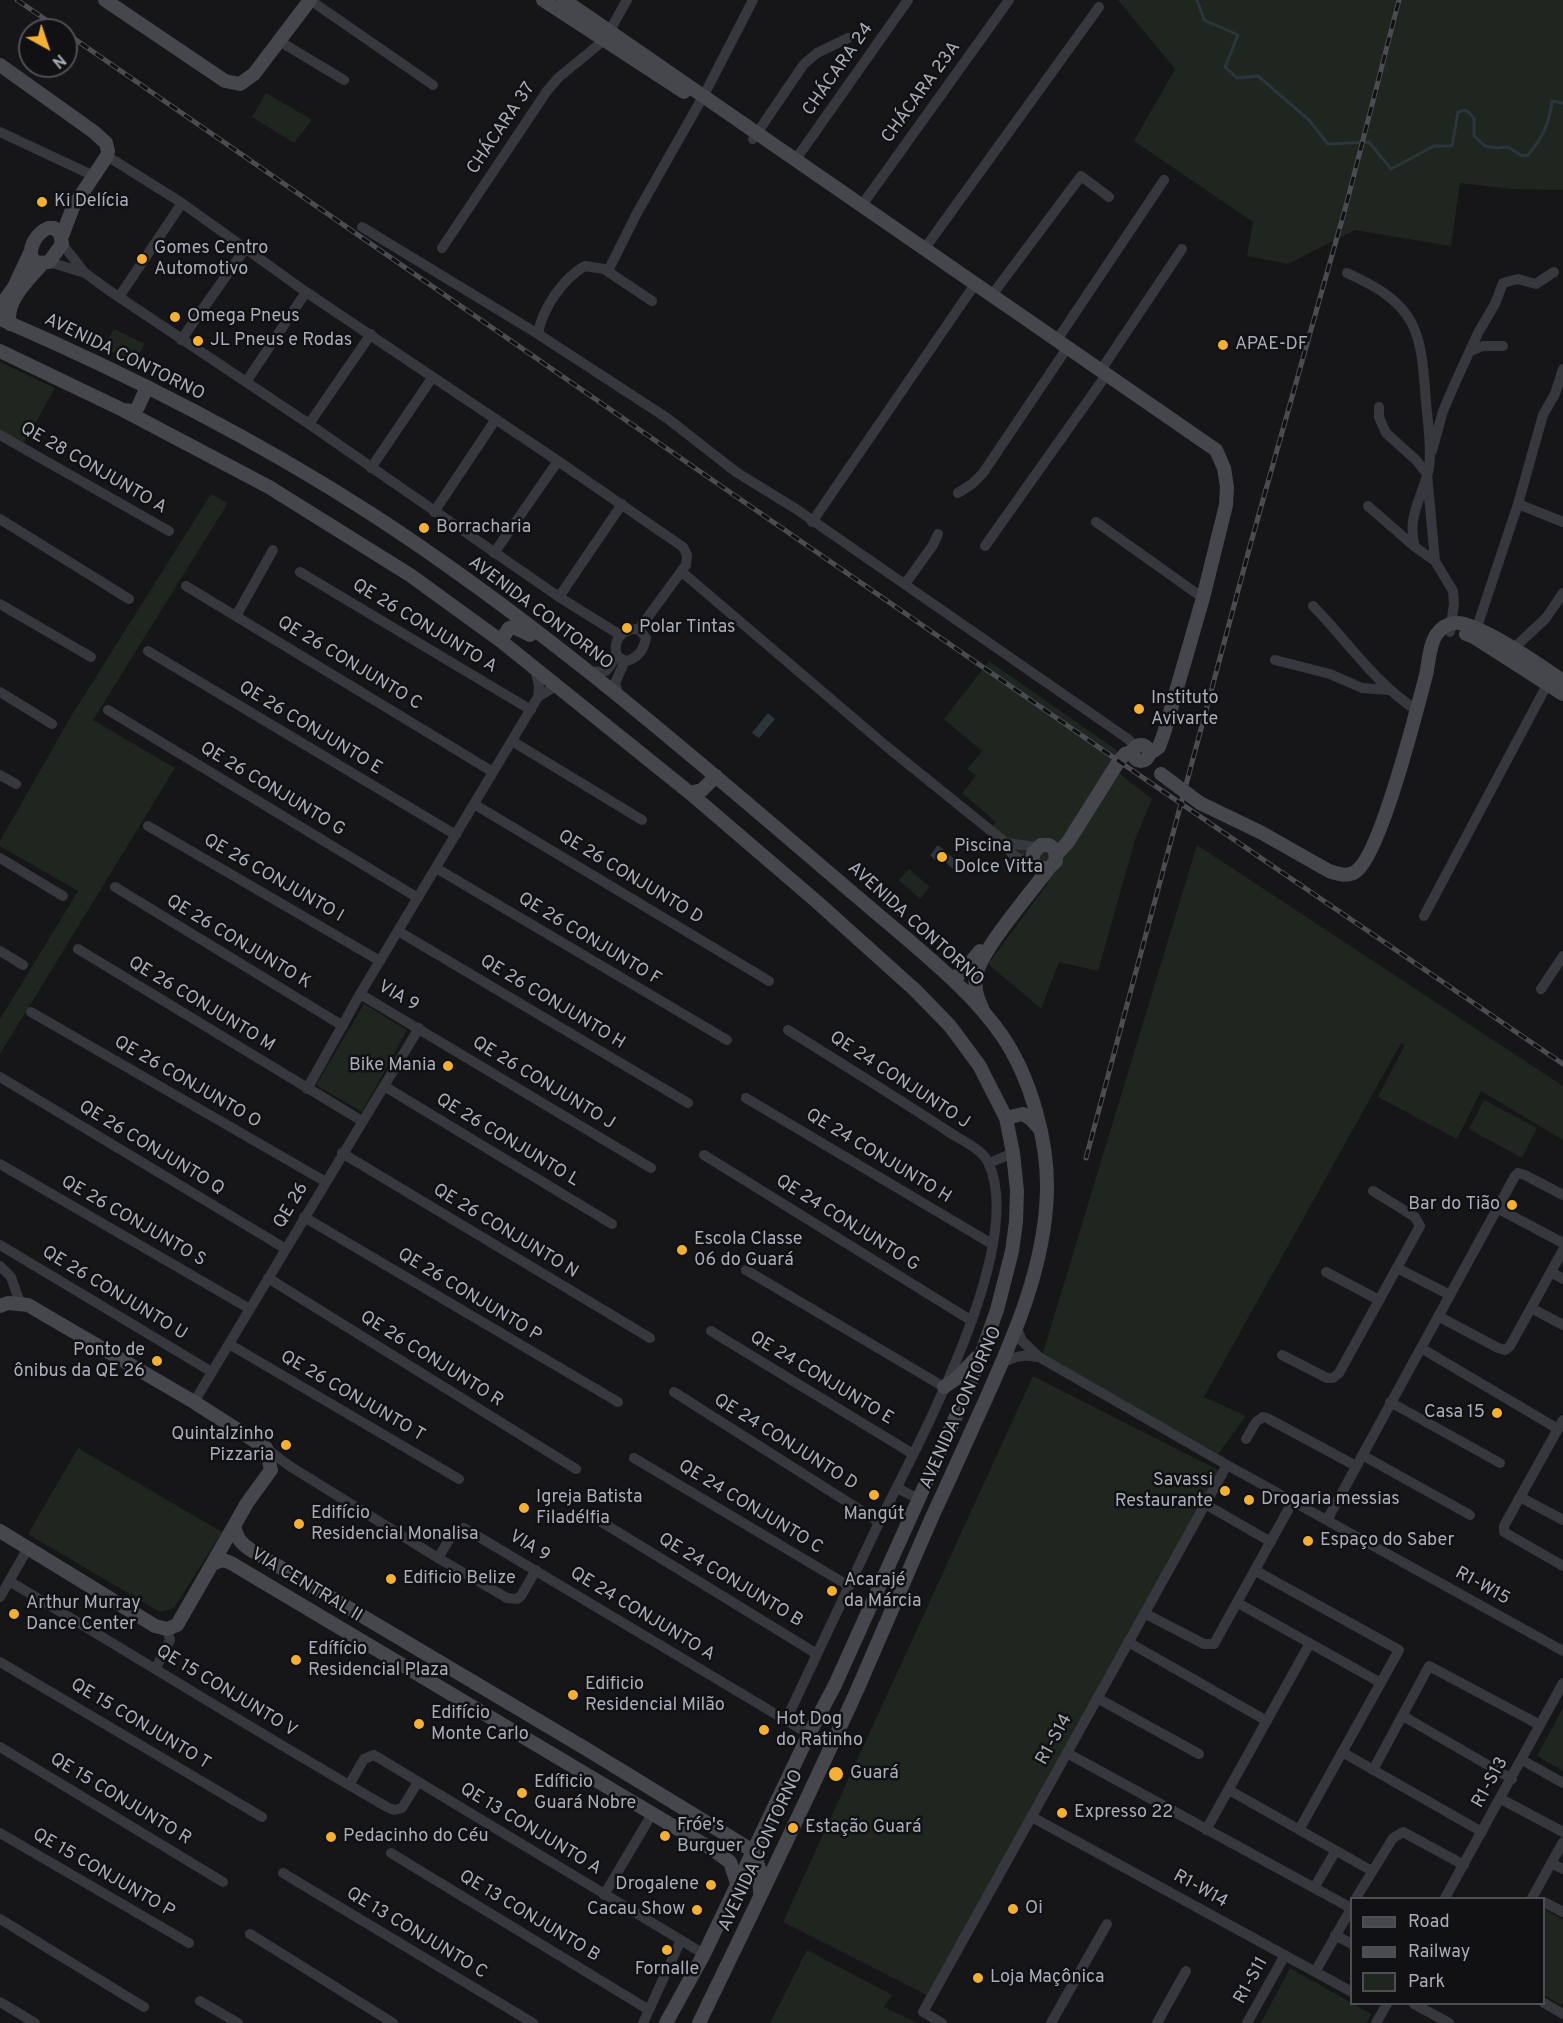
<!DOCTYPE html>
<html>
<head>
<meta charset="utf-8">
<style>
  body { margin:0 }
  #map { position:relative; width:1563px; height:2023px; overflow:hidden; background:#161618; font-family:Overpass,sans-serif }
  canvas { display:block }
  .legend { position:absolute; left:1350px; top:1897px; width:195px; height:108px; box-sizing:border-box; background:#111113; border:2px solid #4d4f55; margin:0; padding:8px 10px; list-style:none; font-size:18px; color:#a8adb8 }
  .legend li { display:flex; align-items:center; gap:12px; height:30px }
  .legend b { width:30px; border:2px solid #4d4f55 }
  .north { position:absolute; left:18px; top:18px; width:60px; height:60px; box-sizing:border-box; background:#111113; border:2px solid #4d4f55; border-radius:50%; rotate:140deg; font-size:16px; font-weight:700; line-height:24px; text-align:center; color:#a8adb8 }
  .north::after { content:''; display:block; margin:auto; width:21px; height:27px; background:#f2b134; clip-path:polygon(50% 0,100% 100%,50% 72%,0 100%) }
</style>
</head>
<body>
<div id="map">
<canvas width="1563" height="2023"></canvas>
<ul class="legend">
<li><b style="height:8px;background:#45474d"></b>Road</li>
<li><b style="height:8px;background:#4a4c52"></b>Railway</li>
<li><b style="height:16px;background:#1e261f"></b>Park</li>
</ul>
<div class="north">N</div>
</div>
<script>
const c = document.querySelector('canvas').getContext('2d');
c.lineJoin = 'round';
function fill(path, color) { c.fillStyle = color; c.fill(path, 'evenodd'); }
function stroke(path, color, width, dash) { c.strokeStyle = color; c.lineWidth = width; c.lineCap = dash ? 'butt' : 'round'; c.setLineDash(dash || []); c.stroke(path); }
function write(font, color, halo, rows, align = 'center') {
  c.font = font + ' Overpass,sans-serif'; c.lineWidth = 5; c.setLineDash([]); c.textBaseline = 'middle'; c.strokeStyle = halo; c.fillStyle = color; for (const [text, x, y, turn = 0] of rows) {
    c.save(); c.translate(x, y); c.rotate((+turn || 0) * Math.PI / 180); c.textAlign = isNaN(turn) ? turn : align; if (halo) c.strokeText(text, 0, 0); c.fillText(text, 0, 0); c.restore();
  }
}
const green = new Path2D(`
  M1118,0H1563V190L1512,189L1460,183L1451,246L1355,230L1288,264L1247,256L1253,222L1134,141L1175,69Z
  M266,93L312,120L294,143L252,117Z
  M114,329L145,344L134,363L103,347Z
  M0,362L55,388L23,445L0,432Z
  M211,494L228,503L93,720L175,768L0,1054V1019L78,891L0,846V841L70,718Z
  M989,661L1115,749L1118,753L1111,767L1152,799L1135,840L1098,971L1059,962L1041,1009L988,964L1048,883L988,832L996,822L962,793L976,776L967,769L982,751L944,719Z
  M1197,845L1563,1086V1140L1481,1091L1457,1139L1378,1097L1405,1045L1401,1043L1204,1397L1246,1416L1218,1454L1042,1356Z
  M909,869L930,887L920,899L899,880Z
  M364,1004L407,1030L362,1112L316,1085Z
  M1484,1100L1537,1128L1522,1158L1469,1129Z
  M1033,1376L1220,1471L927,1995L783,1922Z
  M78,1448L222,1532L174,1608L160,1612L28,1534Z
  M1563,1708V1771L1537,1756Z
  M1544,1909L1563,1920V2002L1561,2005L1544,1995Z
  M807,1950L892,1995L884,2007L917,2023H770Z
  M1290,1968L1371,2014L1367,2023H1261Z`);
const water = new Path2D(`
  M768,713L775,719L759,738L752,733Z
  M938,845L959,863L953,869L942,859L938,863L930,855Z`);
const stream = new Path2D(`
  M1197,0L1204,20L1238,35L1225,67L1237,78L1258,76L1309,120L1328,144L1369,142L1391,169L1434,146H1452L1458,112L1466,110L1474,118V136L1485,146L1496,148L1508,147L1522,156L1528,155C1542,139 1550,122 1552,101L1563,103`);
const street = new Path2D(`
  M310,0L433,85
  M610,30L627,0
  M279,41L344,80
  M704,95L753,0
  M0,132L94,176
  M753,139L804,64L817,53L848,38
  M107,156L182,203L306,292L558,461L683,547L687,555L686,565L639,629
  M796,159L908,0
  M862,205L1009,0
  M362,227L538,334L667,418L736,472L796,509L1128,739L1136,747
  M62,244L85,273L107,289L309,424L559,597L620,635
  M442,248L547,91L558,78L603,41
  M925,248L1099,7
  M49,262L85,273
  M608,271L637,213L700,102
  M1347,273C1419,305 1421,331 1426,403C1428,424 1432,448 1429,468C1423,496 1406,517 1415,547
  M992,295L1081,176L1109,197
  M119,297L182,203
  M538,334C542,309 563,278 585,266L604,269L652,301
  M181,340L245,249
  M1057,340L1164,180
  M1471,351L1483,346H1503
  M1101,370L1182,249
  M246,382L306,292
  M1379,407V417L1386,433L1416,460L1427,474L1435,561L1453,591L1454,604L1450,632
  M309,424L371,334
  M0,435L169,531
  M1432,451L1443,411L1456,381L1478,333L1495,304L1503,283L1518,279L1536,284L1554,272
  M371,468L432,378
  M958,493L972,484L983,473L1063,354
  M1518,504L1563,522
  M1368,506L1415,547L1435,561
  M434,512L496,419
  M0,519L129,599
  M812,522L971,290
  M1096,522L1203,598
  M985,546L1102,381
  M494,553L558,461
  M300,572L531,710
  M682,572L886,746L1006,843C1010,856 1020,861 1033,861
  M905,584L933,545L938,534
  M186,586L493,772
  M559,597L622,504
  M0,604L91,657
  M1313,606C1346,639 1378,687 1417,710
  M236,616L273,550
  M1474,636L1518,504L1543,415L1555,394L1563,369
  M1513,649L1546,618L1563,593
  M148,651L456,835
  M1275,660L1330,674L1362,688L1389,690
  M535,669L539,686L538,697
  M589,672L606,671L617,656
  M0,692L52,724
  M619,696L615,683L625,661C638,659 644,649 646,638L639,629C623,628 612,639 617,656L625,661
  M108,710L418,898
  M512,741L642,820
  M0,775L16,784
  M474,804L769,981
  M148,826L380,961
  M1006,843L1037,847
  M0,858L63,896
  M436,868L727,1040
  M115,887L343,1026
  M1424,916L1548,683
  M398,931L688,1103
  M78,949L362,1121
  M0,951L23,965
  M1541,989L1563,956
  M360,994L651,1168
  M31,1012L326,1182
  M0,1077L286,1249
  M384,1086L612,1224
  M307,1089L360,994L538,697L557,685
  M746,1098L992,1244
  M342,1153L650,1338
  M704,1155L972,1321
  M989,1163L1013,1153
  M0,1164L250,1309
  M1497,1208L1563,1243
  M304,1217L618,1402
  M0,1245L212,1372
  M1563,1250L1531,1308L1563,1325
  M0,1266L11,1277L20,1303
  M1397,1268L1450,1295
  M746,1270L944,1387
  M1326,1272L1379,1300
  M1551,1272L1563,1279
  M268,1278L576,1469
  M1438,1316L1498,1348L1505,1350L1510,1346L1531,1308
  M1017,1328L1022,1341L1039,1357L1227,1465L1563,1651
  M711,1331L913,1454
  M229,1344L459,1479
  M1421,1348L1558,1429
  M1282,1355L1327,1378H1333L1339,1373L1420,1226L1415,1217L1373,1191
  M1002,1363C1014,1357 1023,1354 1036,1357
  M674,1392L879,1522
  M194,1402L419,1028
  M1390,1402L1500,1463
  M1563,1420L1520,1497L1563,1520
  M1246,1439L1256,1422L1263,1417L1267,1418L1356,1466
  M266,1448L288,1465L438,1558L507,1598L517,1599L521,1596L536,1570
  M1362,1455L1470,1515
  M634,1458L849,1586
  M897,1488L919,1499
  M1520,1497L1504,1526V1532L1563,1566
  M1205,1504L1271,1542
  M595,1518L817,1654
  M1327,1520L1515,1176L1518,1173L1525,1175L1563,1195
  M438,1558L455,1530L464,1528L809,1734
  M1256,1571L1399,1650L1299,1830
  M9,1581C135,1656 260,1734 387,1807L394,1810L402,1808L418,1782
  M0,1597L28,1548
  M1238,1603L1381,1683
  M1144,1613L1204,1644H1214L1293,1501
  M1128,1642L1267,1721
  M0,1662L262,1817
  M156,1668L170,1640L167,1629
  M1097,1698L1199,1754
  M1403,1716L1512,1779
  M786,1720C816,1657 845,1594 875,1531C913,1452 1029,1247 988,1162C982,1149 961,1140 949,1132C896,1097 842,1064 788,1030
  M0,1747L223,1882
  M1342,1752L1482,1832
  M1067,1753L1351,1908
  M1522,1760L1563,1783
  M1373,1770L1429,1666L1540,1725
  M349,1785L364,1759L374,1755L704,1954
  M1229,1790L1372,1871
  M1501,1799L1563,1832
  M1032,1817L1352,1992
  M1206,1830L1310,1643
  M0,1833L189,1943
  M391,1853L649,2010
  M1551,1863L1563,1869
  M283,1873L533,2023
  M1314,1888L1335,1852
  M604,1895L652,1814
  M1356,1898L1393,1838L1403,1832L1464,1865
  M1445,1898L1563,1683
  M1532,1898L1563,1842
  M1544,1902L1563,1912
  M0,1919L144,2007
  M250,1934L393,2023
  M1335,1935L1352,1944
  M1315,1972L1352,1907
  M200,2001L238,2023
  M0,2002L35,2023
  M1544,2003L1563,2014
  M1414,2004L1449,2023
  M643,2023L681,1940
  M942,2023L923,2012L1227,1465
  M1051,2023L1107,1924
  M1157,2023L1186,1971
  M1247,2023L1285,1955
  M1376,2023L1387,2004`);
const secondary = new Path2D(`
  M105,0L225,81L240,84L254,74L310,0
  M543,0L684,92
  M564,0L1216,450L1224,468L1227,487L1226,505L1203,598L1164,733L1159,747L1149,754
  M0,65L94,132L106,143L108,151L107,156L73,207L62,236
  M48,228H54L60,233L62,244L49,262L38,263L32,259C28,246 37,233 48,228Z
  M0,307L14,287L30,253
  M0,319C128,374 253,438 370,513C523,612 662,730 800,848C835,878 870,908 906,938C941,968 977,999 1003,1037C1031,1079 1048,1141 1047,1191C1045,1266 1015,1334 985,1401C967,1440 950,1479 932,1517C907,1574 883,1631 858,1688C807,1800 753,1912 699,2023
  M10,324C4,301 29,280 42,264
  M0,351L123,410L269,487L410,575L501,641L690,793L816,901L915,990L950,1026L979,1065L1006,1118L1013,1153L1017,1191L1016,1222L1012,1251L997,1310L970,1385L835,1685L809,1734L704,1954L666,2023
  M123,410L134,411L138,407L147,387
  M1466,634L1474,637L1563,694
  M501,641L509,628L513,627L530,635
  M1133 753a8 8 0 1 1 16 0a8 8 0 1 1-16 0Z
  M690,793L702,790L716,776
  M1200,803L1262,833L1329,871C1338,874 1347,877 1355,872C1380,857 1417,709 1426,675C1429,662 1429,646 1436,635C1440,629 1447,624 1455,623C1476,620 1544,668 1563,681
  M1057,854L1068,842L1119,761L1125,754L1134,751
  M949,976L954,978L962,972L980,951
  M982,1008C977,998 974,988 976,977C978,953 1032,892 1048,869L1056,861L1055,850L1049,845H1041L1033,853V861L1037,867L1048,869
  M1006,1118L1023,1114L1031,1119L1040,1129
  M0,1306L8,1303L28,1305L194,1402L266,1448L271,1470L247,1503L234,1526C237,1538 241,1544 251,1550L583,1747L753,1851L759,1868L760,1892
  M944,1387L957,1378L976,1358
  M0,1531L155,1626L167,1629L177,1625L234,1526
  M212,1564L223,1560L231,1563L715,1851L730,1862L737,1883`);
const rail = new Path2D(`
  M17,0L61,30
  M66,33L1123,764L1563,1064
  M1086,1158L1250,546L1347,202L1399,0`);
const secondaryBridge = new Path2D(`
  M1161,774L1200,803`);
const markers = [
  [42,202,6,"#f2b134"],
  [142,259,6,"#f2b134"],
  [175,317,6,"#f2b134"],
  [198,341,6,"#f2b134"],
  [1223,345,6,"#f2b134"],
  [424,528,6,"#f2b134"],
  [627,628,6,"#f2b134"],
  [1139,709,6,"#f2b134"],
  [942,857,6,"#f2b134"],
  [448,1066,6,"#f2b134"],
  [1512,1205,6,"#f2b134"],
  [682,1250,6,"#f2b134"],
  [157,1361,6,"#f2b134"],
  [1497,1413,6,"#f2b134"],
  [286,1445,6,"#f2b134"],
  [1225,1491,6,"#f2b134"],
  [874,1495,6,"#f2b134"],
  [1249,1500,6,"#f2b134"],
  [524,1508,6,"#f2b134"],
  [299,1524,6,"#f2b134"],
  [1308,1541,6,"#f2b134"],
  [391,1579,6,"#f2b134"],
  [832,1591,6,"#f2b134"],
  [14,1614,6,"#f2b134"],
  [296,1660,6,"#f2b134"],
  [573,1695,6,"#f2b134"],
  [419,1724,6,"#f2b134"],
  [764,1730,6,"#f2b134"],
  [836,1774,8,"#f2b134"],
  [522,1793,6,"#f2b134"],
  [1062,1813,6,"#f2b134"],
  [793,1828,6,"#f2b134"],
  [665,1836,6,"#f2b134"],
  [331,1837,6,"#f2b134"],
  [711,1885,6,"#f2b134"],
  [1013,1909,6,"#f2b134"],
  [697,1910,6,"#f2b134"],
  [667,1950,6,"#f2b134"],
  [978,1978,6,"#f2b134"]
];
const streetNames = [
  ["CHÁCARA 24",839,70,-55],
  ["CHÁCARA 23A",922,93,-54],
  ["CHÁCARA 37",502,129,-56],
  ["AVENIDA CONTORNO",124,358,26],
  ["QE 28 CONJUNTO A",93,469,30],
  ["AVENIDA CONTORNO",540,614,37],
  ["QE 26 CONJUNTO A",424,627,31],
  ["QE 26 CONJUNTO C",349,664,31],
  ["QE 26 CONJUNTO E",310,729,31],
  ["QE 26 CONJUNTO G",272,790,31],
  ["QE 26 CONJUNTO D",630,878,31],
  ["QE 26 CONJUNTO I",273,879,30],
  ["AVENIDA CONTORNO",915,925,42],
  ["QE 26 CONJUNTO F",589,940,31],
  ["QE 26 CONJUNTO K",238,943,31],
  ["VIA 9",398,997,30],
  ["QE 26 CONJUNTO H",552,1003,31],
  ["QE 26 CONJUNTO M",201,1005,31],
  ["QE 24 CONJUNTO J",899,1081,33],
  ["QE 26 CONJUNTO O",187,1083,30],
  ["QE 26 CONJUNTO J",543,1084,31],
  ["QE 26 CONJUNTO L",507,1141,31],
  ["QE 26 CONJUNTO Q",151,1149,31],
  ["QE 24 CONJUNTO H",878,1157,31],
  ["QE 26",292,1206,-59],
  ["QE 26 CONJUNTO S",133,1222,30],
  ["QE 24 CONJUNTO G",847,1224,32],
  ["QE 26 CONJUNTO N",505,1232,31],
  ["QE 26 CONJUNTO U",114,1294,31],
  ["QE 26 CONJUNTO P",469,1296,31],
  ["QE 26 CONJUNTO R",431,1360,32],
  ["QE 24 CONJUNTO E",821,1379,31],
  ["QE 26 CONJUNTO T",352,1397,30],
  ["AVENIDA CONTORNO",962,1408,-66],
  ["QE 24 CONJUNTO D",785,1443,32],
  ["QE 24 CONJUNTO C",750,1508,31],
  ["VIA 9",529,1547,31],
  ["QE 24 CONJUNTO B",730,1581,31],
  ["VIA CENTRAL II",306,1586,31],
  ["R1-W15",1482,1587,29],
  ["QE 24 CONJUNTO A",642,1615,31],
  ["QE 15 CONJUNTO V",226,1692,31],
  ["QE 15 CONJUNTO T",140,1725,31],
  ["R1-S14",1055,1740,-61],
  ["R1-S13",1491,1783,-61],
  ["QE 15 CONJUNTO R",120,1800,31],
  ["QE 13 CONJUNTO A",530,1830,31],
  ["AVENIDA CONTORNO",762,1851,-65],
  ["QE 15 CONJUNTO P",103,1874,30],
  ["R1-W14",1200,1890,29],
  ["QE 13 CONJUNTO B",529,1917,31],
  ["QE 13 CONJUNTO C",416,1934,31],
  ["R1-S11",1252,1981,-61]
];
const poiNames = [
  ["Ki Delícia",54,202],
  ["Gomes Centro",154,249],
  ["Automotivo",154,270],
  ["Omega Pneus",187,317],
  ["JL Pneus e Rodas",210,341],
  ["APAE-DF",1235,345],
  ["Borracharia",436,528],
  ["Polar Tintas",639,628],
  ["Instituto",1151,699],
  ["Avivarte",1151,720],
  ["Piscina",954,847],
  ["Dolce Vitta",954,868],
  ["Bike Mania",436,1066,"right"],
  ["Bar do Tião",1500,1205,"right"],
  ["Escola Classe",694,1240],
  ["06 do Guará",694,1261],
  ["Ponto de",145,1351,"right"],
  ["ônibus da QE 26",145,1372,"right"],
  ["Casa 15",1485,1413,"right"],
  ["Quintalzinho",274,1435,"right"],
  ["Pizzaria",274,1456,"right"],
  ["Savassi",1213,1481,"right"],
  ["Restaurante",1213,1502,"right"],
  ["Igreja Batista",536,1498],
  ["Filadélfia",536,1519],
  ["Drogaria messias",1261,1500],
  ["Edifício",311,1514],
  ["Residencial Monalisa",311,1535],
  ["Mangút",874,1515,"center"],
  ["Espaço do Saber",1320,1541],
  ["Edificio Belize",403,1579],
  ["Acarajé",844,1581],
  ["da Márcia",844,1602],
  ["Arthur Murray",26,1604],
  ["Dance Center",26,1625],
  ["Edífício",308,1650],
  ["Residencial Plaza",308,1671],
  ["Edificio",585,1685],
  ["Residencial Milão",585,1706],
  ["Edifício",431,1714],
  ["Monte Carlo",431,1735],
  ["Hot Dog",776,1720],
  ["do Ratinho",776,1741],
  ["Guará",850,1774],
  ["Edíficio",534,1783],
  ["Guará Nobre",534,1804],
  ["Expresso 22",1074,1813],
  ["Fróe's",677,1826],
  ["Burguer",677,1847],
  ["Estação Guará",805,1828],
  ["Pedacinho do Céu",343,1837],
  ["Drogalene",699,1885,"right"],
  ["Oi",1025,1909],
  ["Cacau Show",685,1910,"right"],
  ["Fornalle",667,1970,"center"],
  ["Loja Maçônica",990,1978]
];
fill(green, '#1e261f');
fill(water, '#2c353c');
stroke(stream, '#2c353c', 3);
stroke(street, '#37383d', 10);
stroke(secondary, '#45474d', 14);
stroke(rail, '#4a4c52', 5);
stroke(rail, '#111113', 3, [9]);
stroke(secondaryBridge, '#45474d', 14);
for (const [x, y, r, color] of markers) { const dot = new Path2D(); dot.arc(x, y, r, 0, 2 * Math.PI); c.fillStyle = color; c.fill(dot); stroke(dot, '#111113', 2); }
write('18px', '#a8adb8', '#111113', streetNames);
write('18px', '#a8adb8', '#111113', poiNames, 'left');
</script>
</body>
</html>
